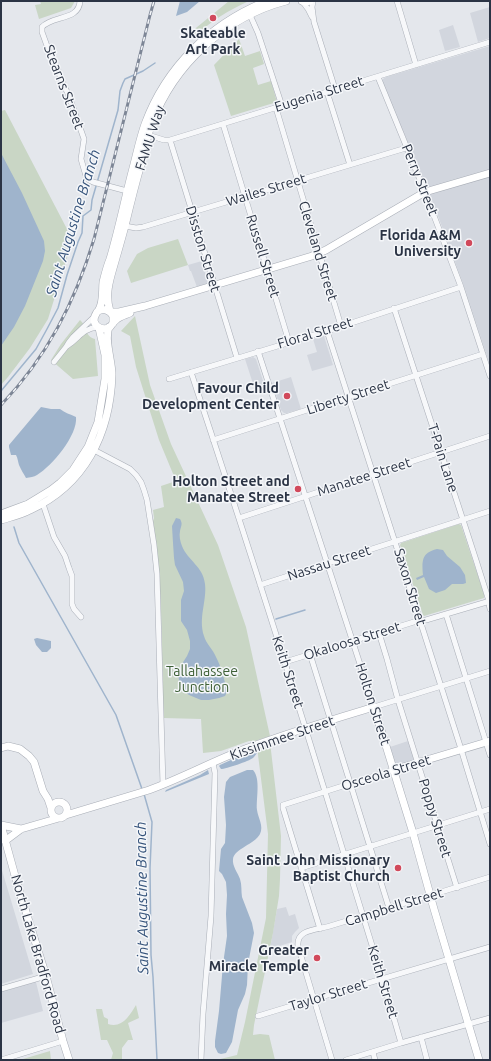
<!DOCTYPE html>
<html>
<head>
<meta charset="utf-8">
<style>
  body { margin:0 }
  #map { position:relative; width:491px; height:1061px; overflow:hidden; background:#e4e7ec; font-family:Ubuntu,sans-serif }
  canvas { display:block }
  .frame { position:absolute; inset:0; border:2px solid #2b3445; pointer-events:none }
</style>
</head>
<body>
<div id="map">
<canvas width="491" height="1061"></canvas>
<div class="frame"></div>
</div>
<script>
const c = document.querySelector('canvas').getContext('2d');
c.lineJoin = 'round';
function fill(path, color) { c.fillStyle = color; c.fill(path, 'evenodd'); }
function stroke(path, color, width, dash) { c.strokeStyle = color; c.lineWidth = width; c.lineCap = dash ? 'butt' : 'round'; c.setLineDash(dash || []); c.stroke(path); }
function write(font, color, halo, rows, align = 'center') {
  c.font = font + ' Ubuntu,sans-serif'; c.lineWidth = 3; c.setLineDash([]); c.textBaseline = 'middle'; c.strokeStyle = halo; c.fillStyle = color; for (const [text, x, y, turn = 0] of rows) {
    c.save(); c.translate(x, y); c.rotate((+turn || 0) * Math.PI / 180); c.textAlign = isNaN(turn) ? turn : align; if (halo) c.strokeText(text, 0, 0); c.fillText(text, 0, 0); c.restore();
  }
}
const built = new Path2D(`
  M490,7V38L478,42L470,13Z
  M453,25L460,47L445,51L439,30Z
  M490,46V366L465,289L431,197L382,82L383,79L386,77Z
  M202,261L208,283L197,287L191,271H190L188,265Z
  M324,336L333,365L312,371L307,355L317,352L313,339Z
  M253,357L256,359L265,387L255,390L245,359Z
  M291,377L301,409L287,413H284L281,410L272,383Z
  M408,741L414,758L413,760L397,765L395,763L390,747Z
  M1,867L33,974L1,984Z
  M286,907L289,916L295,914L299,928L295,932L292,936V942L270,949L277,909Z
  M34,982H36L43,1011L1,1023V992Z`);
const green = new Path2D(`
  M40,1H75L71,8L39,19L35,5L41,4Z
  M229,1H249C229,10 211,21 195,36L191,32Z
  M239,39L245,56L260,51L264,64L253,68L258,85L271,81L277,102L231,116L214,65Z
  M5,110L67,229L71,245L48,319L30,348L8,377L1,385V111Z
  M178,239L188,265L131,283L127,271L137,254L148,248Z
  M135,316L150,385L171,444L218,545L246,627L270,736L255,741H249L221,751L203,753L201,719L163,718C162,652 163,586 153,521L154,518L153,510L164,507L161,486L176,481L159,440L136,367L130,336L121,331Z
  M80,320C87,326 85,337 95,339L98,376L73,379L51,360L61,344Z
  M459,524L461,525L484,594V598L424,616L423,615L400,545L401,543Z
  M270,742L281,836L280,879L279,896L273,933L254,1025L253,1035L260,1034L269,1035L275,1060H216L237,1055L245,1022L266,918L268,834L257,747Z
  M136,1005L139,1018L128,1023L133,1040H128L122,1048V1060H111L113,1053L107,1040H101L96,1009H102L104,1017L108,1019V1024C122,1029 130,1015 136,1005Z
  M50,1051L51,1060H24L23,1059Z`);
const water = new Path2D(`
  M180,1H200L187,12L176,16Z
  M1,153L22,193L44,241L45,251L43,261L25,306L14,327L1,346Z
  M41,407L51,409H60C65,413 70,414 76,417C78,435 52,466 37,475C34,477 30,477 26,478C24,474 21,470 19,465C18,462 18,459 16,455H11L9,447V445Z
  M176,518L180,519C183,524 181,526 180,531C179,536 180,541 182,546C188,561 203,566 205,584C207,601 198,618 204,636C206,644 213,649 216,657C221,666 225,681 227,692L225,696L219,698L209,700H201L189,695L184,691L181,686L179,681L178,670L187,656L190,649V641L187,630L181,621V600L184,591L183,582L175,565L174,558L173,543L172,526Z
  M437,549L443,550L447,556L460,567L465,575L466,583L463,584H452L445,590L436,593L429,589L424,577L417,580L416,578L423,575C422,561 421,553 437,549Z
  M37,638L51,641V648L47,652H42L36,645L34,639Z
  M257,748L258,752C256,754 255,756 253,758C249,761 226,769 221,769L219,766L220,765Z
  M208,770L209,774L165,792L166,790L200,775Z
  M247,770H253C261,779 256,798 257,810C258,818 264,826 260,834C255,844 234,849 233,859C232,866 238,873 240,879C242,885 241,891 242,897L252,923L254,933L248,964L247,985L245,994L238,1010L232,1042L226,1053L221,1054L218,1053L215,1047V1041L219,1011L223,964L227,936L226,914L227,895L226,882L222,874L219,871L221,849L225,843L226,825L224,797L226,782L230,777Z`);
const stream = new Path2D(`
  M1,391L36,349L47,329L58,308L67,275L78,242L82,233L83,216L91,210L92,200L118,110L120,91L123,83L125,79L143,71L155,63
  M1,503V504
  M14,527L19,543L116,715L142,789
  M276,619L305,610
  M144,794L152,822L150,868L151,955L153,977L157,1060`);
const street = new Path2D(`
  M80,1C79,21 53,15 42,27V32L51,57L57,67L61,79L69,96L84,139L81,159L86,176L89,180L93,182L127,191
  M302,1L308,9L312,17
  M313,1L312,7L314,22L335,89
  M397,1L416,65
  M250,15L258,33L282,106
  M378,77L425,192L461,287L490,376
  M327,92L350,165
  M276,108L341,326
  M223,124L289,342
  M148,135L164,140H170L490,42
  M170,140L237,358
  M125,226L136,228L143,227L406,148
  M394,308L476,560L488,598L490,609
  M327,331L395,542L461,749L490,844
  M67,346C80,338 81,329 98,327
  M258,351L374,707L490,671
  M54,362L66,347L69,342L73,337L94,317
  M191,372C244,532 295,692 344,854C363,917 383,979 401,1043
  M169,379L327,331L461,287
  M213,440L483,354
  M92,449L130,469L136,475L141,482L144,490L147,500L154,545L157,574L163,785
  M43,504L54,537L65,556L69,568L72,576V604L74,609L81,617
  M239,518L490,436
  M260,585L490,511
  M446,614L490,755
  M379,633L387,659L398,700L457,888
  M310,654L389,908
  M285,662L417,621L426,620L490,601
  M301,868L490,809
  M320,929L283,808V805L393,770
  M1,989L46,976
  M258,1016L314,999L490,947
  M421,1037L427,1060
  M373,1052L375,1060
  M1,1060L63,1041
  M201,1060L203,1014L211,916L215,773L213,763
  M332,1060L298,946C296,929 317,930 330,926L490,877
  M346,1060L401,1043L490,1018`);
const secondary = new Path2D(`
  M302,1L306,2L310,1
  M98,311C104,303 102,291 103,282C105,274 107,266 110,259C119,229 125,198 133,168C137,153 140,138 145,124C166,67 211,23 267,1
  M110,311C104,293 111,276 116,258C119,248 122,237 125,226C130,205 135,185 141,164C144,150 147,137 152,123C174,65 225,17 286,1
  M110,312H119L145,306L312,256L326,250L425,192L490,173
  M113,323V316C110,310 102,307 97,312C95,315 94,318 94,321C96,328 104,331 110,327C112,325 113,322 116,320C120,316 126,315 130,313
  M1,514L28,504L51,490L60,483L73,470L88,447L98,422L105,379V355L99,328
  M1,520C11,517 21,515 30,510C85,485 110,434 112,375C112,360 104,340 109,327
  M1,748L8,746L20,749L29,756L34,762L43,791L48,799L51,808
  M393,770L490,741
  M51 810a8 8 0 1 1 16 0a8 8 0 1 1-16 0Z
  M66,815L149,790C182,778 213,761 245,749C287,733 331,720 374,707L413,833L434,909L479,1060
  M1,825L17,883L46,976L63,1041L69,1060
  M1,825L21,829
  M5,841L21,829L59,818`);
const rail = new Path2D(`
  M1,405C47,357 75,302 94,239L150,15L154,1`);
const markers = [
  [213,18,4,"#d1495b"],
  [469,243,4,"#d1495b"],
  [287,396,4,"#d1495b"],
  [298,489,4,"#d1495b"],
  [398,868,4,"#d1495b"],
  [317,958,4,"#d1495b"]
];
const poiNames = [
  ["Skateable",213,33,"center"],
  ["Art Park",213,49,"center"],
  ["Florida A&M",461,235],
  ["University",461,251],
  ["Favour Child",279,388],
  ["Development Center",279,404],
  ["Holton Street and",290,481],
  ["Manatee Street",290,497],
  ["Saint John Missionary",390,860],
  ["Baptist Church",390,876],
  ["Greater",309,950],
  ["Miracle Temple",309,966]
];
const streetNames = [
  ["Stearns Street",64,87,69],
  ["Eugenia Street",319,94,-17],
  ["FAMU Way",150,138,-72],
  ["Perry Street",420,180,68],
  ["Wailes Street",266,190,-17],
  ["Disston Street",203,249,73],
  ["Cleveland Street",318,251,73],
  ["Russell Street",263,256,73],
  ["Floral Street",315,333,-17],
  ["Liberty Street",348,397,-18],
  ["T-Pain Lane",443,458,72],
  ["Manatee Street",364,477,-18],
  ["Nassau Street",329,563,-18],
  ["Saxon Street",410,587,73],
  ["Okaloosa Street",352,641,-17],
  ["Keith Street",288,672,72],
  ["Holton Street",373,704,72],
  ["Kissimmee Street",282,738,-19],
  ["Osceola Street",386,773,-17],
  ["Poppy Street",435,818,73],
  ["Campbell Street",394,907,-17],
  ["North Lake Bradford Road",38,954,74],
  ["Keith Street",383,982,73],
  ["Taylor Street",328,995,-17]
];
const parkNames = [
  ["Tallahassee",202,671],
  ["Junction",202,687]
];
const waterNames = [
  ["Saint Augustine Branch",73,223,-73],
  ["Saint Augustine Branch",142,898,-91]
];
fill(built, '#d2d6de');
fill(green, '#c9d6c5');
fill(water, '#9fb4cc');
stroke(stream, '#9fb4cc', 1.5);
stroke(street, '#a9aeb7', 6);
stroke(secondary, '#a9aeb7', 8);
stroke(street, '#f7f8fa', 5);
stroke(secondary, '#fff', 7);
stroke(rail, '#7d8696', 3);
stroke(rail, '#f4f6f9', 1.5, [4.5]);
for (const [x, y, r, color] of markers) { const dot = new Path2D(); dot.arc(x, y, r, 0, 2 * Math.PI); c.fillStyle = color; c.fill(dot); stroke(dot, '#f4f6f9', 1.5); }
write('bold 14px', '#2b3445', '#f4f6f9', poiNames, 'right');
write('14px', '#2b3445', '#f4f6f9', streetNames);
write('14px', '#3f6138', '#f4f6f9', parkNames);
write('italic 15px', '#34527a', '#f4f6f9', waterNames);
</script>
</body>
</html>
